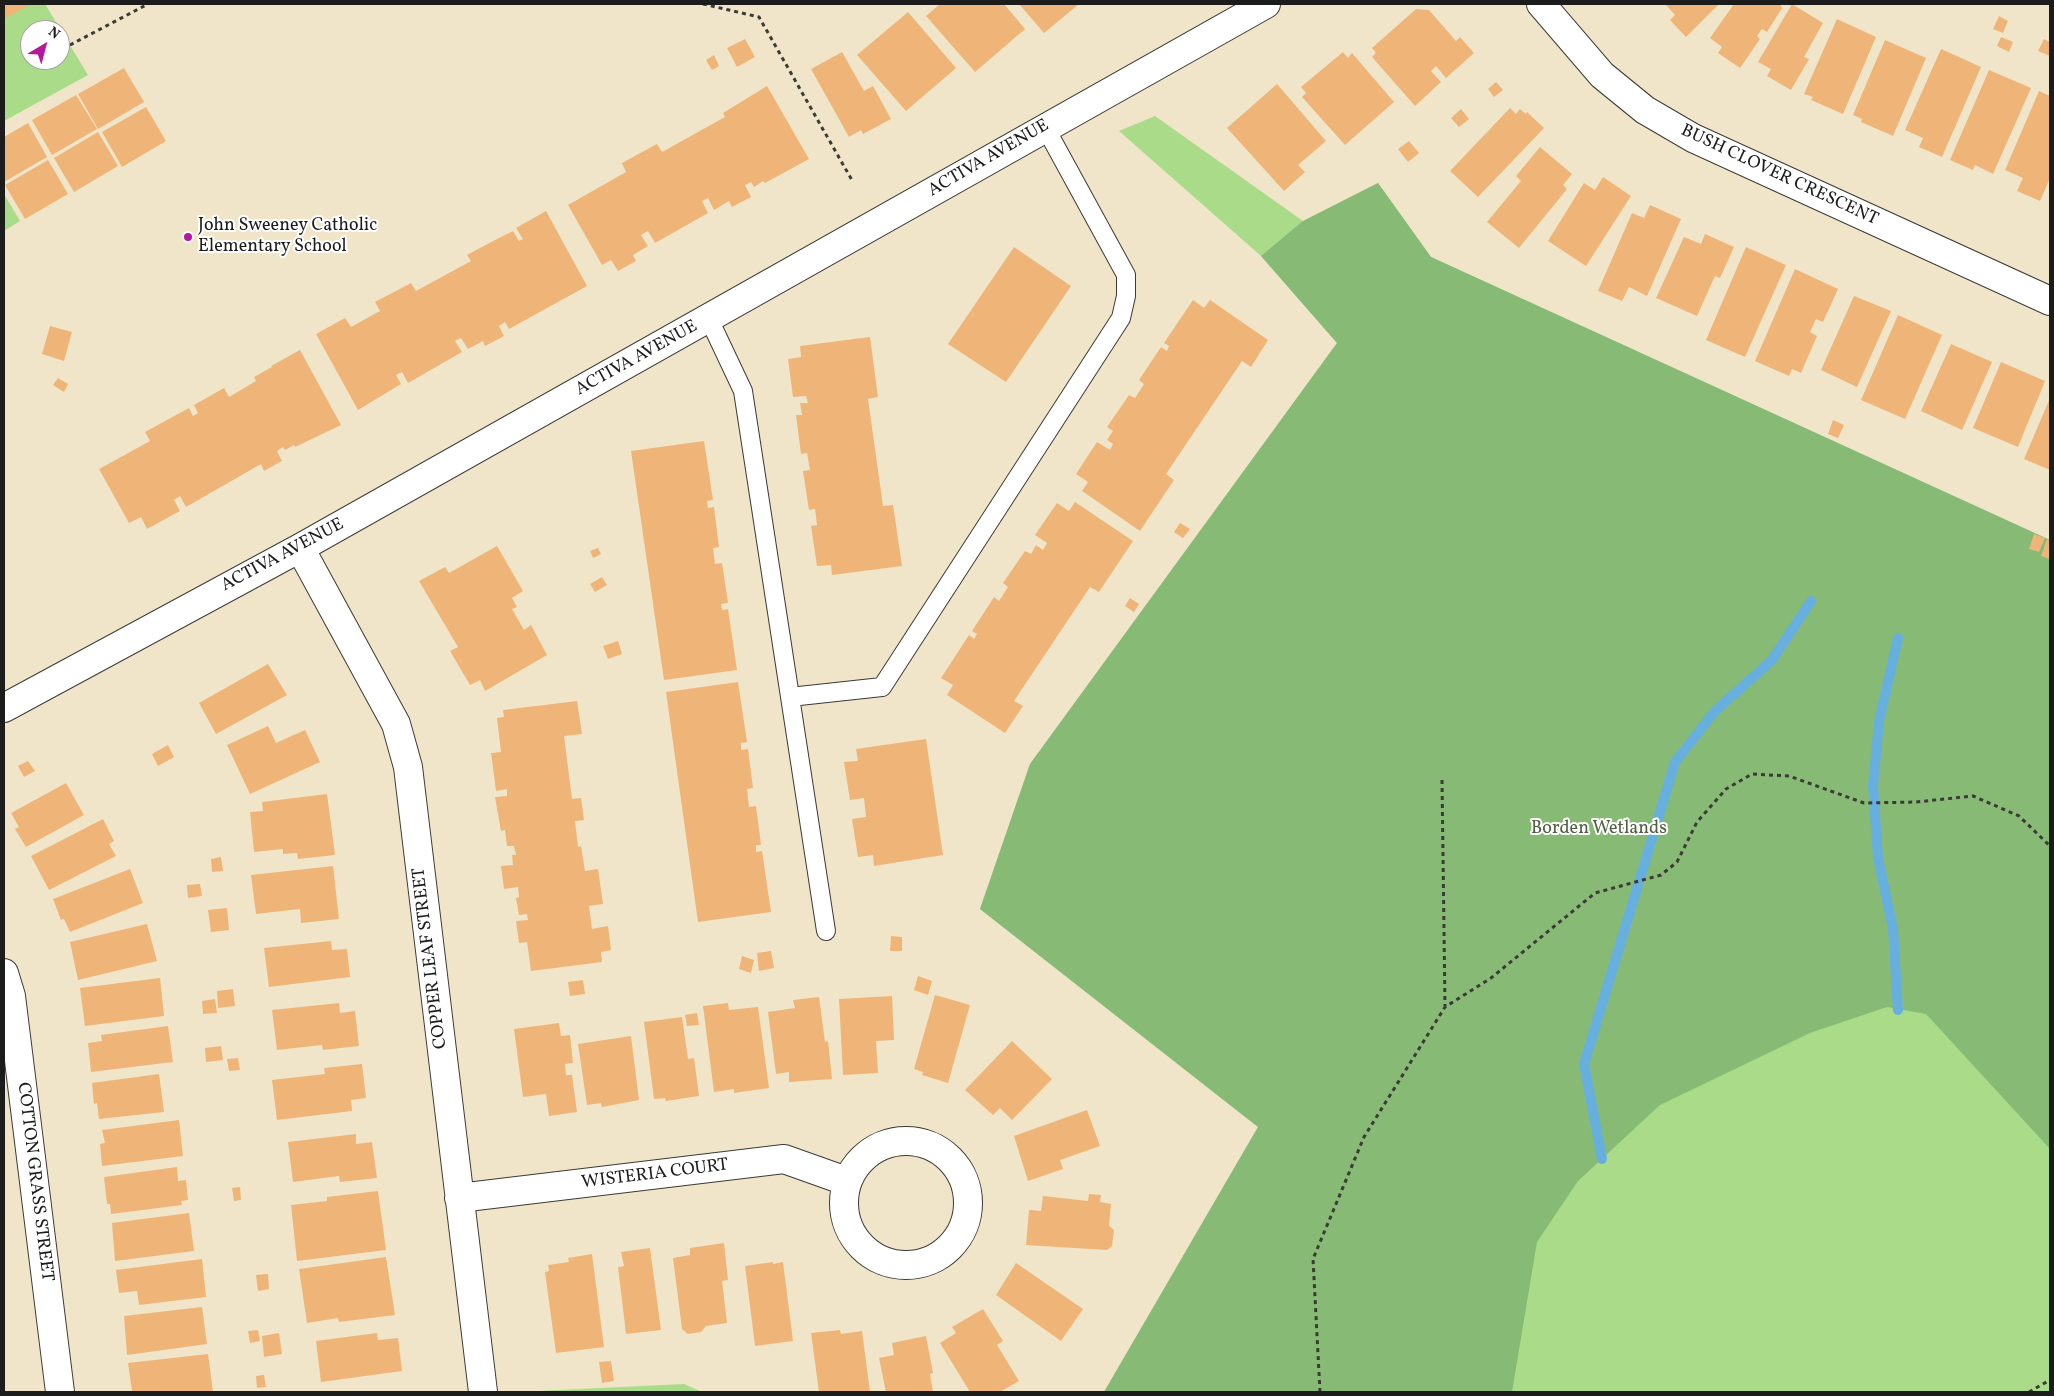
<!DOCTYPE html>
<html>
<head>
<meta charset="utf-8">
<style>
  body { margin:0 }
  #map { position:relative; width:2054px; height:1396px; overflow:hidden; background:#f0e5c9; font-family:Vollkorn,serif }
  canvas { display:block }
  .frame { position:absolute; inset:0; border:5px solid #1c1c1c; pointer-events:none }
  .north { position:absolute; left:20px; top:20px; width:50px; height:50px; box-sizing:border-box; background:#fff; border:1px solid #a4a4a4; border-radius:50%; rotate:37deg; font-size:14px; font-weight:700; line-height:20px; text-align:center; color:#1c1c1c }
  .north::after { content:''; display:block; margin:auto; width:18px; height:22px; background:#b5179e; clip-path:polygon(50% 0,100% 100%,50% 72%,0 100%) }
</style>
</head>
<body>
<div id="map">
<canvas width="2054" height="1396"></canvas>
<div class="frame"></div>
<div class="north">N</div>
</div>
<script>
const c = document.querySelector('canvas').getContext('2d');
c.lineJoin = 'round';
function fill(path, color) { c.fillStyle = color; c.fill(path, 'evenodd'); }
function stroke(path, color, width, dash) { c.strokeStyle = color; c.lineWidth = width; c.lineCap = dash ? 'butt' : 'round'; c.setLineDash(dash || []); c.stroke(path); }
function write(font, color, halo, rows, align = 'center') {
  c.font = font + ' Vollkorn,serif'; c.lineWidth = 4; c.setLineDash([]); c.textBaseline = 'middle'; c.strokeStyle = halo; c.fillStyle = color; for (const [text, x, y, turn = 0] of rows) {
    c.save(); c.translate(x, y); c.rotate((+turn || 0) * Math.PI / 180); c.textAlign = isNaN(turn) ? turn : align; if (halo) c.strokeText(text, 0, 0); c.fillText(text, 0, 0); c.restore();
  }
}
const green = new Path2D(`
  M13,4H45L88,75L4,121V9ZM30,30H60V60H30Z
  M1155,116L1303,221L1378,183L1431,257L2050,540V1392H1104L1258,1127L980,909L1030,764L1337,343L1261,256L1119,131Z
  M4,194L20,221L4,231Z
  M684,1384L702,1392L538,1391Z`);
const forest = new Path2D(`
  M1378,183L1431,257L2050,540V1149L1926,1014L1887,1007L1810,1033L1660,1105L1578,1181L1537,1242L1512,1392H1104L1258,1127L980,909L1030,764L1337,343L1261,256L1303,221Z`);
const stream = new Path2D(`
  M1898,1010L1893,929L1878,858L1873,786L1879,721L1898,638
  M1602,1159L1584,1064L1675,762L1715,711L1772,660L1811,601`);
const building = new Path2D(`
  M4,4H26L28,6L4,19Z
  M940,4H1004L1025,29L975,72L926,16Z
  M1019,4H1079L1044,33Z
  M1665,4H1719L1686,37L1670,20L1675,15Z
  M1734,4H1780L1782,8L1767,32L1762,29L1757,36L1760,39L1740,68L1718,53L1722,47L1710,38Z
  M1792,4L1823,23L1804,57L1809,59L1791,90L1767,76L1771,69L1758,62Z
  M1416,9L1429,10L1456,41L1460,37L1474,53L1446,78L1436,66L1431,71L1441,82L1415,106L1372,57L1376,53L1372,48Z
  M908,12L956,68L906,111L857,55Z
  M1999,16L2008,21L2003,33L1993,29Z
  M1837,19L1876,37L1843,114L1811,100L1813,97L1804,94Z
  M2001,37L2013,42L2009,52L1997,46Z
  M745,39L755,57L737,67L727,48Z
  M2044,39L2050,42V56L2038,51Z
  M1885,40L1926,58L1893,136L1861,122L1862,119L1853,115Z
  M1941,49L1981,67L1942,157L1919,147L1923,138L1905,130Z
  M842,52L864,91L873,86L891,119L863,134L861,130L849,137L811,69Z
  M1343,52L1348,58L1352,53L1394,102L1345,145L1302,97L1306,93L1301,87Z
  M714,55L719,66L712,70L706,60Z
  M124,68L144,102L98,129L78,94Z
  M1989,70L2031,88L1993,174L1975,165L1973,170L1950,160Z
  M1496,82L1503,90L1494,97L1488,89Z
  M1277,84L1326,141L1298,165L1305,172L1284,191L1227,128Z
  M767,86L809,159L765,183L763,181L754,187L751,182L745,185L751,197L732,207L729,201L714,210L708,198L702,201L708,213L655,243L648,231L641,235L648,246L633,255L636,261L618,271L611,260L602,265L568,205L626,172L622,163L657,144L662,152L725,117L723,113Z
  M2039,91L2050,96V178L2040,201L2017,191L2023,178L2005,170Z
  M76,95L97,129L52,155L32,120Z
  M146,107L166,141L122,167L102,132Z
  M1510,108L1516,114L1520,109L1526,114L1527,112L1544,128L1478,197L1450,171Z
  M1461,109L1469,119L1459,127L1451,118Z
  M28,123L47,157L4,182V137Z
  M98,132L118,166L74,192L54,158Z
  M1409,141L1419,153L1408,162L1398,149Z
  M1540,147L1572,174L1563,185L1567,189L1519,248L1487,222L1521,181L1516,176Z
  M48,160L68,194L25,219L5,185Z
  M1603,177L1631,196L1586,266L1548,241L1584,183L1595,190Z
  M1650,205L1681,219L1647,296L1629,287L1622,301L1598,291L1632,213L1644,218Z
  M546,211L587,286L509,329L505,322L499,326L504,336L485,346L483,341L468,349L461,338L455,341L462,352L408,383L402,372L396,375L401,384L358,410L316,334L345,318L351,327L380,311L375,302L411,283L416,291L471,261L467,255L497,239L513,231L519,241L523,239L516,228Z
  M1705,234L1734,247L1720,278L1715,276L1697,316L1656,298L1684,237L1701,244Z
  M1014,247L1071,286L1006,382L948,344Z
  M1746,247L1786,265L1745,357L1706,340Z
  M1795,269L1838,289L1823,322L1816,319L1810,332L1817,336L1801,373L1792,369L1789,376L1755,361Z
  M1854,296L1891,311L1857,387L1821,370Z
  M1193,300L1204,308L1210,300L1268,340L1251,367L1242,361L1166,474L1174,480L1140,531L1082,491L1088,482L1076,474L1097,442L1110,450L1113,444L1107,440L1113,431L1107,427L1129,395L1135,398L1144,384L1139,380L1161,347L1167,351L1169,346L1164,343Z
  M1898,315L1942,335L1905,419L1861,400Z
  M50,326L72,332L64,361L42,354Z
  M870,337L878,397L868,399L883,506L893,505L902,566L832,575L831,565L817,566L811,526L817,525L815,509L809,510L803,471L810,470L807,453L801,454L796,415H802L800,403H808L806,396L793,397L788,359L801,357L800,346Z
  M1951,344L1992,362L1962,430L1921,411Z
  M300,350L341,425L295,447L294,445L285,450L283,447L277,451L282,461L264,471L261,464L186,507L180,496L174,500L180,511L147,529L141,517L129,523L99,469L150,441L145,432L189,408L193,416L198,413L194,405L224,388L229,397L256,381L254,377L272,367L271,366Z
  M2001,362L2045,381L2018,447L1973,428Z
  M58,378L68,384L64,392L53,385Z
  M2050,398V470L2024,459Z
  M1833,420L1844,425L1838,438L1828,434Z
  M704,441L713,500L707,501L708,508L714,507L719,547L713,548L715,564L722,563L728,603L721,604L722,610L728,609L737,670L664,680L631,451Z
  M1075,502L1133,541L1099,592L1090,587L1014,701L1023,706L1005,733L947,695L953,685L941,678L969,635L974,639L977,634L972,631L994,597L999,601L1008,587L1003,583L1025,551L1031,554L1036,545L1043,550L1047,543L1035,535L1057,503L1069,511Z
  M1180,523L1190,529L1183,538L1174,532Z
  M2034,534L2045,538L2039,552L2029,549Z
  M2047,539L2050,541V559L2041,556Z
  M497,546L523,591L512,598L517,607L512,609L524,630L531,625L547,655L485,691L480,680L470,685L450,651L458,647L419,581L445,567L449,573Z
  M598,548L601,554L593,558L590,551Z
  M602,577L607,585L595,592L590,584Z
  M1130,598L1139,604L1134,612L1125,606Z
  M618,641L622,654L608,659L603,646Z
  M268,664L287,695L216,734L199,703Z
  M738,682L747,742L741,743V750L748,749L753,788L747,789L749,807L756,806L761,845H756V852L762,851L771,912L698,922L666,692Z
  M577,701L582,734L564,736L572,799L581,798L584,820L575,821L578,847L581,846L585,871L598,869L603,904L589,906L592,929L608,926L611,950L601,952L602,962L531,971L527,942L519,943L516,921L528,920L527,914L519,915L516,898L519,897L518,887L504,889L501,866L513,865L512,855H516L514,846H507L505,830L501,831L495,797L507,796V789L496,791L491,753L501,752L497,718L504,717L503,710Z
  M268,726L276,743L305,730L320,762L250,794L227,745Z
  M926,739L943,855L874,866L873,855L858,857L852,819L866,817L864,798L850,800L844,762L858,761L856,749Z
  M168,745L174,757L158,766L152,754Z
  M28,761L35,771L24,777L18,766Z
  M66,783L84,815L26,847L15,829L19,827L11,813Z
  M327,794L335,855L298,859L297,853L283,854V849L254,852L250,812L263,811L262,802Z
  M103,819L114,841L109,844L116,856L49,890L31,856Z
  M221,857L223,871L212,872L211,859Z
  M333,866L339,919L301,923L300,909L256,914L251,875Z
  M130,869L143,903L70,932L64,919L61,920L53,899Z
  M200,884L202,896L188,898L187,885Z
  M227,908L229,930L211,932L208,910Z
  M147,924L157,961L78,980L70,942Z
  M891,936L902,937V951H890Z
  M331,941L332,950L347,949L350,977L269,987L264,948Z
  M771,951L774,968L759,971L757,953Z
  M742,956L754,960L751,973L739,969Z
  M918,976L932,981L928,995L914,990Z
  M160,978L164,1016L85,1026L80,988Z
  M583,980L585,994L570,996L568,982Z
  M233,989L235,1006L218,1008L217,991Z
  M935,995L970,1005L948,1083L922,1075L923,1072L914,1069Z
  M892,996L894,1040L876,1041L878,1073L843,1075L839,999Z
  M819,997L825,1042L828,1041L832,1079L789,1082V1072L776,1074L768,1012L795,1008L793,1000Z
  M215,999L217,1013L203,1014L202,1001Z
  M339,1003L340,1013L355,1011L359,1046L323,1050L322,1045L277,1050L272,1010Z
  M728,1003L729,1010L758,1007L769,1088L734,1093V1089L714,1092L703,1006Z
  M697,1013L699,1025L687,1026L685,1015Z
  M682,1017L688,1059L694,1058L699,1096L666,1101L665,1098L654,1099L644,1022Z
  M559,1023L561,1036L570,1035L573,1063L565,1064L566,1075H572L577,1112L549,1116L546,1094L523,1097L514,1029Z
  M168,1026L173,1062L91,1072L88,1043L102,1041L101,1035Z
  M631,1036L639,1100L602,1107L601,1103L587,1105L578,1044Z
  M1012,1041L1052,1079L1012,1120L1000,1108L993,1115L965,1090Z
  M221,1046L223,1060L206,1062L205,1048Z
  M238,1058L240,1070L229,1071L227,1059Z
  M362,1064L366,1098L351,1100L352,1111L277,1120L272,1080L325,1074L324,1068Z
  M159,1074L164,1112L99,1119L97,1103L94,1104L92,1083Z
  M1087,1110L1100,1146L1060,1160L1063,1169L1028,1181L1014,1136Z
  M179,1120L183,1156L102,1166L100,1144L105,1143L102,1130Z
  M356,1134V1144L372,1142L377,1178L340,1182L339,1176L293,1182L288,1142Z
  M177,1167L178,1181L186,1180L188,1200L181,1201L182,1205L111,1214L110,1204H107L104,1177Z
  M240,1187L241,1200L234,1201L232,1188Z
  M378,1191L386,1250L297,1261L291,1205L327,1201V1197Z
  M1089,1194L1101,1195L1100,1202L1111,1204L1109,1226L1114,1230L1112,1246L1107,1250L1026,1245L1029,1210L1041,1211L1043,1196L1088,1201Z
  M189,1213L194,1251L115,1261L112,1223Z
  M724,1243L728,1280L722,1281L727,1323L706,1326L701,1332L688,1334L682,1329L673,1258L690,1255V1248Z
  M650,1248L661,1330L626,1334L618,1267L624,1266L621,1252Z
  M592,1254L604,1347L556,1353L545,1272L549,1271L548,1265L569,1262L568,1258Z
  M386,1257L395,1315L339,1322L338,1318L307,1323L299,1269Z
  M202,1259L206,1297L139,1305L137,1291L119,1293L116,1270Z
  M773,1262V1264L783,1262L793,1341L755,1346L745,1266Z
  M1016,1263L1083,1309L1061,1341L996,1295Z
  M268,1274L269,1289L258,1291L256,1275Z
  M202,1307L207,1344L127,1355L124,1316Z
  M983,1309L1003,1341L997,1345L1019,1381L1000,1392H970L940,1343L956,1333L952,1327Z
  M258,1330L260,1341L250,1343L248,1331Z
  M840,1330L841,1334L862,1331L870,1392H819L811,1333Z
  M279,1333L282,1354L264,1357L262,1336Z
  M377,1333L378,1340L398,1338L402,1371L321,1382L316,1341Z
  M926,1336L933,1373L930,1374L933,1392H886L879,1358L894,1355L892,1343Z
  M208,1354L213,1392L132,1391L128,1363Z
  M611,1361L614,1381L602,1383L599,1362Z
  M264,1375L266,1387L257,1388L256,1376Z`);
const path = new Path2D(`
  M703,4L759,17L853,182
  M70,45L148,4
  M1442,780L1445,1006
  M1320,1392L1313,1259L1364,1137L1445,1007L1491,978L1595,893L1661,875L1677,862L1697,822L1726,789L1752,774L1789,776L1864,803L1916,802L1973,796L2019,816L2050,846
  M2029,1392L2050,1380`);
const service = new Path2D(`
  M709,319L743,391L826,931
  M790,697L882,687L1121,318L1126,296V275L1045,127`);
const minor = new Path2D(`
  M1541,4L1602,75L1645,110L1693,138L2050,301
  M300,548L396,724L408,767L483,1392
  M4,708L300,548L1266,4
  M4,973L11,996L60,1392
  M844 1203a62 62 0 1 1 124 0a62 62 0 1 1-124 0Z
  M459,1198L784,1159L846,1181`);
const markers = [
  [188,237,5,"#b5179e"]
];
const streetNames = [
  ["ACTIVA AVENUE",989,159,-30],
  ["BUSH CLOVER CRESCENT",1779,176,25],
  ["ACTIVA AVENUE",637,359,-29],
  ["ACTIVA AVENUE",283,556,-28],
  ["COPPER LEAF STREET",431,958,-97],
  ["WISTERIA COURT",655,1175,-7],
  ["COTTON GRASS STREET",34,1182,83]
];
const poiNames = [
  ["John Sweeney Catholic",198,227],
  ["Elementary School",198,248]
];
const parkNames = [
  ["Borden Wetlands",1599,830]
];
fill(green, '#aadb89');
fill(forest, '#87bb75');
stroke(stream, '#67afde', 10);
fill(building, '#efb578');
stroke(service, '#3c3a36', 20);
stroke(minor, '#3c3a36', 30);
stroke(path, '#3c3a36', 3, [4, 4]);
stroke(service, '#fff', 18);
stroke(minor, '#fff', 28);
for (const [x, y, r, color] of markers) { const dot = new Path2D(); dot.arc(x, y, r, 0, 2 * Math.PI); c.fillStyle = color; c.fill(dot); stroke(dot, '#fff', 2); }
write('18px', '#1c1c1c', '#fff', streetNames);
write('18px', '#1c1c1c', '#fff', poiNames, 'left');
write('18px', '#4e5f42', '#fff', parkNames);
</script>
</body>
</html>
